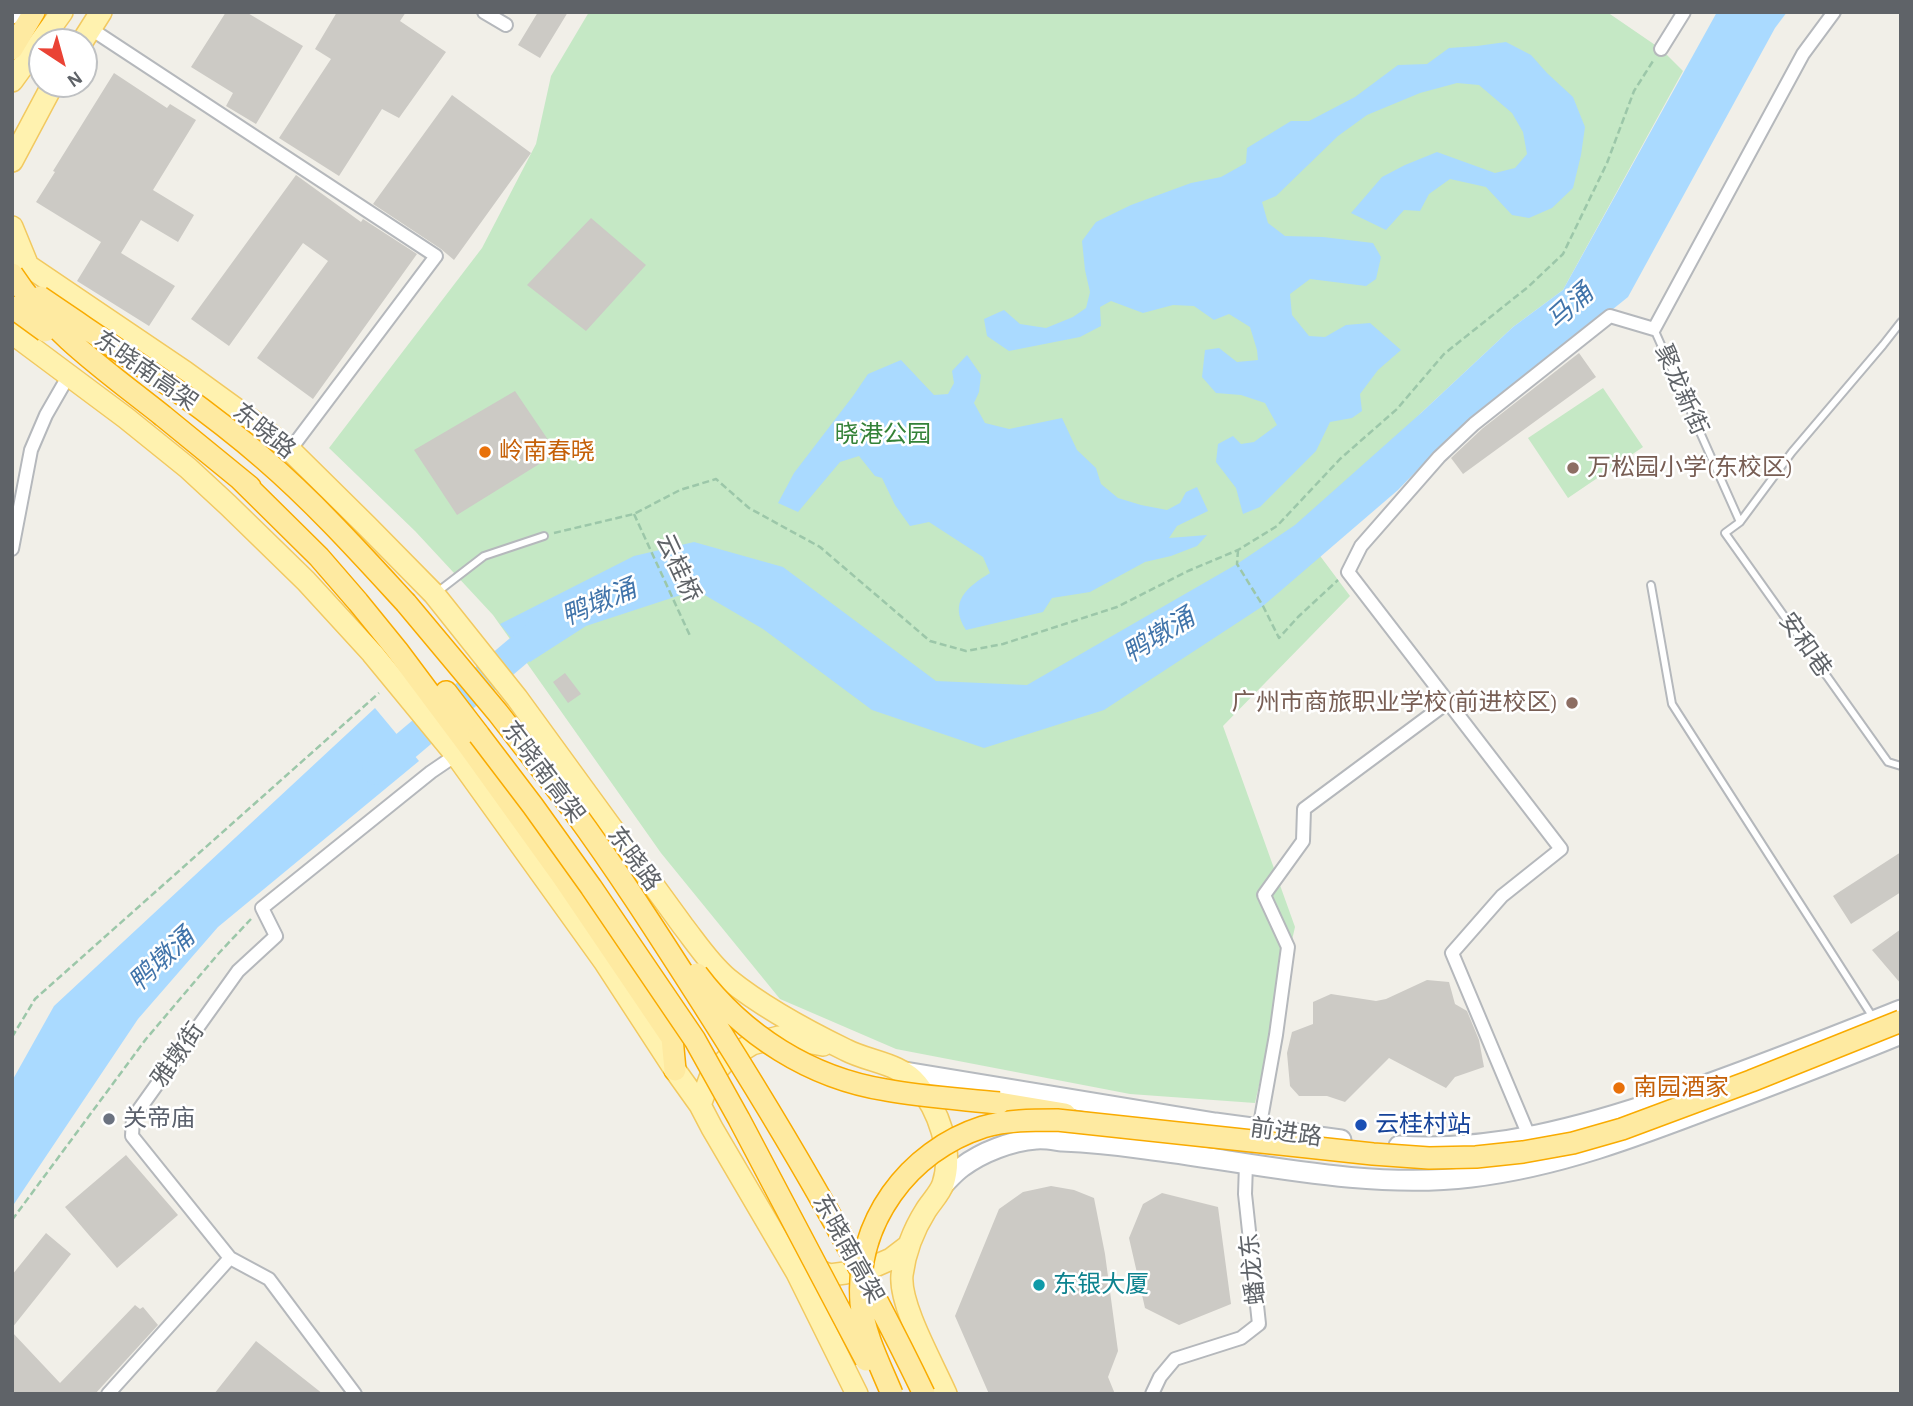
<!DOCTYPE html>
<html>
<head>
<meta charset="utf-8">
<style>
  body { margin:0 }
  #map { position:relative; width:1913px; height:1406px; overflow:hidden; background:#f1efe8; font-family:"Alegreya Sans",sans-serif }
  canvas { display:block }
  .frame { position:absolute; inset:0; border:14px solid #5f6368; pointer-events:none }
  .north { position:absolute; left:28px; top:28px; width:70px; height:70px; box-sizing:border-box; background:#fff; border:2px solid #bfc1c3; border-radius:50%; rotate:144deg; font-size:19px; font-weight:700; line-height:28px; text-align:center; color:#5f6368 }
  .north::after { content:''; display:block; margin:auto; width:24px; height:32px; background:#ea4335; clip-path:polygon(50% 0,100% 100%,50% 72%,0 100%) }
</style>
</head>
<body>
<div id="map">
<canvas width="1913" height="1406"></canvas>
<div class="frame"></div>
<div class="north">N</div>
</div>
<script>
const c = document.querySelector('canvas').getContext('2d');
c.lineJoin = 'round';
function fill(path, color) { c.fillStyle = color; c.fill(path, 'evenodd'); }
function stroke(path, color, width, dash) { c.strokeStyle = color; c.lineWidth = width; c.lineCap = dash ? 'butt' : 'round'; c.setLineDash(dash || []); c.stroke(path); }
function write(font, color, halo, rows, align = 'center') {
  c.font = font + ' "Alegreya Sans","Noto Sans SC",sans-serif'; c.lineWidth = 5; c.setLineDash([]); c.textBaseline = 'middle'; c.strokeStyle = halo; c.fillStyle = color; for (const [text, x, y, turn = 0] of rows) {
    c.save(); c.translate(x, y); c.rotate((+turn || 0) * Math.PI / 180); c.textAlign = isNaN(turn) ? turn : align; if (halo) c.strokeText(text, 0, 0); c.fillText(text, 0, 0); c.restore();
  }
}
const green = new Path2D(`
  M589,12H1607L1661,49L1683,71L1563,290L1513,327L1421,413L1309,541L1350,596L1223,726L1295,927L1255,1103L1130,1094L896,1049L780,999L661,853L493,615L415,531L329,448L482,248L536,144L551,76Z
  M1603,388L1643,447L1568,498L1528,438Z`);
const water = new Path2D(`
  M1717,12H1787L1775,28L1628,297L1434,453L1398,490L1263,606L1104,710L984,748L872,710L763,629L696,590L586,626L530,662L500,624L634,556L694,542L783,567L936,681L1027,685L1237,564L1295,525L1421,413L1513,327L1563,290Z
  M1506,42L1531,55L1547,73L1573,97L1585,127L1581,155L1573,188L1552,208L1529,218L1512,215L1486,187L1450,179L1429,194L1420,211L1404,210L1386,230L1351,213L1382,177L1405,165L1437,152L1495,173L1515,168L1527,154L1523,132L1512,113L1479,85L1457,83L1420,93L1367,115L1338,136L1276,196L1262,202L1268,223L1285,236L1323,237L1373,243L1381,257L1376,279L1366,286L1310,279L1290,294L1292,315L1309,336L1325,337L1346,325L1370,323L1401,350L1378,370L1360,394L1362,411L1352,418L1330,422L1316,451L1260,507L1243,514L1236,488L1216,462L1218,444L1233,436L1241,444L1254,442L1277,425L1265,403L1241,395L1216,393L1202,377L1205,350L1219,348L1237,362L1258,360L1257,350L1250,327L1229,314L1214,320L1194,306L1173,305L1143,313L1111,301L1100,307L1101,326L1080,337L1009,351L987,336L984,319L1004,310L1020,324L1046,328L1073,317L1086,308L1090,292L1085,270L1082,241L1096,222L1131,205L1191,183L1221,177L1246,163L1247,148L1291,121H1309L1355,97L1398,65L1427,64L1449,48L1477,46Z
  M967,355L981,375L979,392L974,403L985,423L1009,429L1062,418L1077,450L1096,468L1101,484L1118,498L1141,505L1167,510L1180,503L1186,492L1197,487L1208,511L1177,526L1169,538L1207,535L1197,546L1171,556L1145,562L1090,592L1052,598L1043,612L966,630C948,602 967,587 990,573L983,557L929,522L910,526L895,505L882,478L875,476L859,456L840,462L798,512L778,503L794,473L853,396L868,374L901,360L934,395L948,394L954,383L952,371Z
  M375,708L419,761L218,927L138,1019L12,1207V1081L54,1006Z`);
const river = new Path2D(`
  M377,770L550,624`);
const building = new Path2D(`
  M226,12H246L303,46L256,124L226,106L233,93L191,67Z
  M337,12H406L400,21L446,52L399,118L382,109L339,176L279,138L331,59L315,49Z
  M538,12H568L540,58L518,45Z
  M114,73L167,108L170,104L196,120L153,190L194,215L178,242L141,220L121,253L175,286L149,326L77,281L101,242L36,202L55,172L53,171Z
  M452,95L531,153L454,260L441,249L373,204Z
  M296,175L361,222L363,219L417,254L313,399L257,358L328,261L303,243L229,346L191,319Z
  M591,218L646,265L586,331L527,285Z
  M1579,353L1596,377L1463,474L1451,458L1483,428Z
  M515,391L557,453L457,515L414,450Z
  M565,673L581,694L568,703L553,682Z
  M1901,852V892L1851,924L1833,896Z
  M1901,929V984L1872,950Z
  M1427,980L1449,982L1455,1004L1467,1011L1479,1040L1484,1067L1455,1077L1446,1088L1389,1058L1345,1102L1327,1096H1299L1290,1086L1287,1053L1292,1032L1313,1024V1002L1331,994L1376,1001L1386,999Z
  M126,1155L178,1215L117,1268L65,1207Z
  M1051,1186L1074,1190L1094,1198L1105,1254L1118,1351L1108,1377L1115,1394H989L955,1316L999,1209L1023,1192Z
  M1162,1193L1218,1207L1231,1304L1179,1325L1145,1308L1129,1238L1143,1204Z
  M46,1233L71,1254L12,1328V1275Z
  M135,1305L140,1309L143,1307L158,1325L95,1394H12V1332L60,1383Z
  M256,1341L323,1394H214Z`);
const path = new Path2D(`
  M634,514L691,638
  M554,533L634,514L680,490L716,479L749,508L820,547L930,641L966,651L1003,644L1117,607L1188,571L1238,550L1277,526L1340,459L1397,409L1444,354L1528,287L1563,254L1607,163L1634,91L1653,61
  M1238,550L1237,564L1263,606L1279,638L1298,617L1338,580
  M12,1037L35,999L379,693
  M12,1220L146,1039L219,953L251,919`);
const service = new Path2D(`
  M1654,329L1740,522L1792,452L1883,345L1901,322
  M1740,522L1725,533L1888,762L1901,766
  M1651,585L1672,704L1874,1019
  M436,593L484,556L544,536`);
const minor = new Path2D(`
  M484,12L506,25
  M91,29L436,256L290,450
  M1661,49L1684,12
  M12,549L31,450L46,415L69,375
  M1448,702L1561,849L1502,896L1452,953L1529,1136
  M1259,1130L1276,1035L1288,947L1264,895L1303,841L1304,809L1448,702L1348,572L1361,546L1439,457L1474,424L1610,316L1654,329L1803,54L1834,12
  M230,1258L269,1279L355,1394
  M108,1394L230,1258L132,1136L133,1118L238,971L276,936L262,908L431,772L456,755
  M1152,1394L1160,1377L1175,1359L1241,1338L1259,1324L1245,1194L1246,1164`);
const secondary = new Path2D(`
  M12,14L13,12
  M905,1072L1215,1123L1341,1140
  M1399,1146C1493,1152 1583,1127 1671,1097C1748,1071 1825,1040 1901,1010
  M943,1185C949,1179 955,1172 962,1167C982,1152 1011,1141 1036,1139C1044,1138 1054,1140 1062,1141C1090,1142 1118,1145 1146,1149C1251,1162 1366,1190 1471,1177C1557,1167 1638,1136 1719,1105C1780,1082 1840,1059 1901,1034`);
const primary = new Path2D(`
  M82,42L101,12
  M12,81L62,12
  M12,161L53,84
  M12,227L28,266
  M12,255L185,372L254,422L290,450L367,526L434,594L517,698L683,926C697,944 710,964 728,979C760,1005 809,1032 846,1050C869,1062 900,1063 917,1084C938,1109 954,1151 943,1184C940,1193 931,1202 926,1210C914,1229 905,1252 902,1275C899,1305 933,1364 946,1394
  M12,333L126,418L188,468L228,505L306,581L372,653L456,755L604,961L675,1070L700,1105L712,1128L797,1273L857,1394
  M700,1105L710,1078L726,1060L752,1044L779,1037L823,1045
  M806,1266L830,1275L845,1273L875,1266L891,1259L908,1246`);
const trunk = new Path2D(`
  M12,49L34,12
  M163,416L250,487
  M239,478L319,557L358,602L397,650L468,745L563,877L672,1038L675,1070
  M406,603L498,713L573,810
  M446,692L479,735
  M999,1103L1065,1114`);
const trunkBridge = new Path2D(`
  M12,274C50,333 109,373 163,416
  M40,297C116,349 195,399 264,459C315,503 360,553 406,603
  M12,307L45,331
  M479,735L533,806L591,887L695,1040L739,1119L866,1360
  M573,810C620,874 663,942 706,1009C785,1133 860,1261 924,1394
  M697,974C743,1035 810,1078 886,1090C923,1097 961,1099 999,1103
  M892,1394C880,1365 864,1334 861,1303C855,1223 908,1151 983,1127C1007,1120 1032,1120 1057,1120L1373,1154L1429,1158L1476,1157L1523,1152L1573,1143L1622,1129L1751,1081L1901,1021`);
const markers = [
  [485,452,7,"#e8710a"],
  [1573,468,7,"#8d6e63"],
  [1572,703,7,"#8d6e63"],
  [1619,1088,7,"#e8710a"],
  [109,1119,7,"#6b7280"],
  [1361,1125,7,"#1a4fb4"],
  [1039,1285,7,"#0f9aa8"]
];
const streetNames = [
  ["东晓南高架",146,371,35],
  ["聚龙新街",1681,390,66],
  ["东晓路",264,431,39],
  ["云桂桥",678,568,65],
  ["安和巷",1805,645,55],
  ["东晓南高架",543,772,53],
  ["东晓路",634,859,54],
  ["雅墩街",178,1055,-55],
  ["前进路",1286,1133,8],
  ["东晓南高架",848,1249,61],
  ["蟠龙东",1253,1269,-96]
];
const parkNames = [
  ["晓港公园",883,435]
];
const foodNames = [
  ["岭南春晓",499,452],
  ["南园酒家",1633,1088]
];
const educationNames = [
  ["万松园小学(东校区)",1587,468],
  ["广州市商旅职业学校(前进校区)",1558,703,"right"]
];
const worshipNames = [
  ["关帝庙",123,1119]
];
const transitNames = [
  ["云桂村站",1375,1125]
];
const cultureNames = [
  ["东银大厦",1053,1285]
];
const waterNames = [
  ["马涌",1570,307,-42],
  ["鸭墩涌",599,603,-23],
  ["鸭墩涌",1159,636,-32],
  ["鸭墩涌",162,960,-43]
];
fill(green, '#c5e8c5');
fill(water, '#aadaff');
stroke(river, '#aadaff', 30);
fill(building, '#cccac5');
stroke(service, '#b5b8bc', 10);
stroke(minor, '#b5b8bc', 16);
stroke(secondary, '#b6babf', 23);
stroke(primary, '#f2c960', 24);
stroke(trunk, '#f9ab00', 24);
stroke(path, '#9cc7a9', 2.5, [7, 3.5]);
stroke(service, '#fff', 6);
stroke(minor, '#fff', 12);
stroke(secondary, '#fff', 19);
stroke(primary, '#fff2af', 21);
stroke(trunk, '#feeaa1', 21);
stroke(trunkBridge, '#f9ab00', 24, []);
stroke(trunkBridge, '#feeaa1', 21);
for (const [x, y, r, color] of markers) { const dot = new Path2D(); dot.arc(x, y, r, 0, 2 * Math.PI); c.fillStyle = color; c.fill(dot); stroke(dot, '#fff', 2.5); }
write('24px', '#5f6368', '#fff', streetNames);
write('24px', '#348238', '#fff', parkNames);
write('24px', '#c56008', '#fff', foodNames, 'left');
write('24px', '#785e54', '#fff', educationNames, 'left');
write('24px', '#5b616d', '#fff', worshipNames, 'left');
write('24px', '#164399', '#fff', transitNames, 'left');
write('24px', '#0d838f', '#fff', cultureNames, 'left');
write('italic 26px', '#4174aa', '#fff', waterNames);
</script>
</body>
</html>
